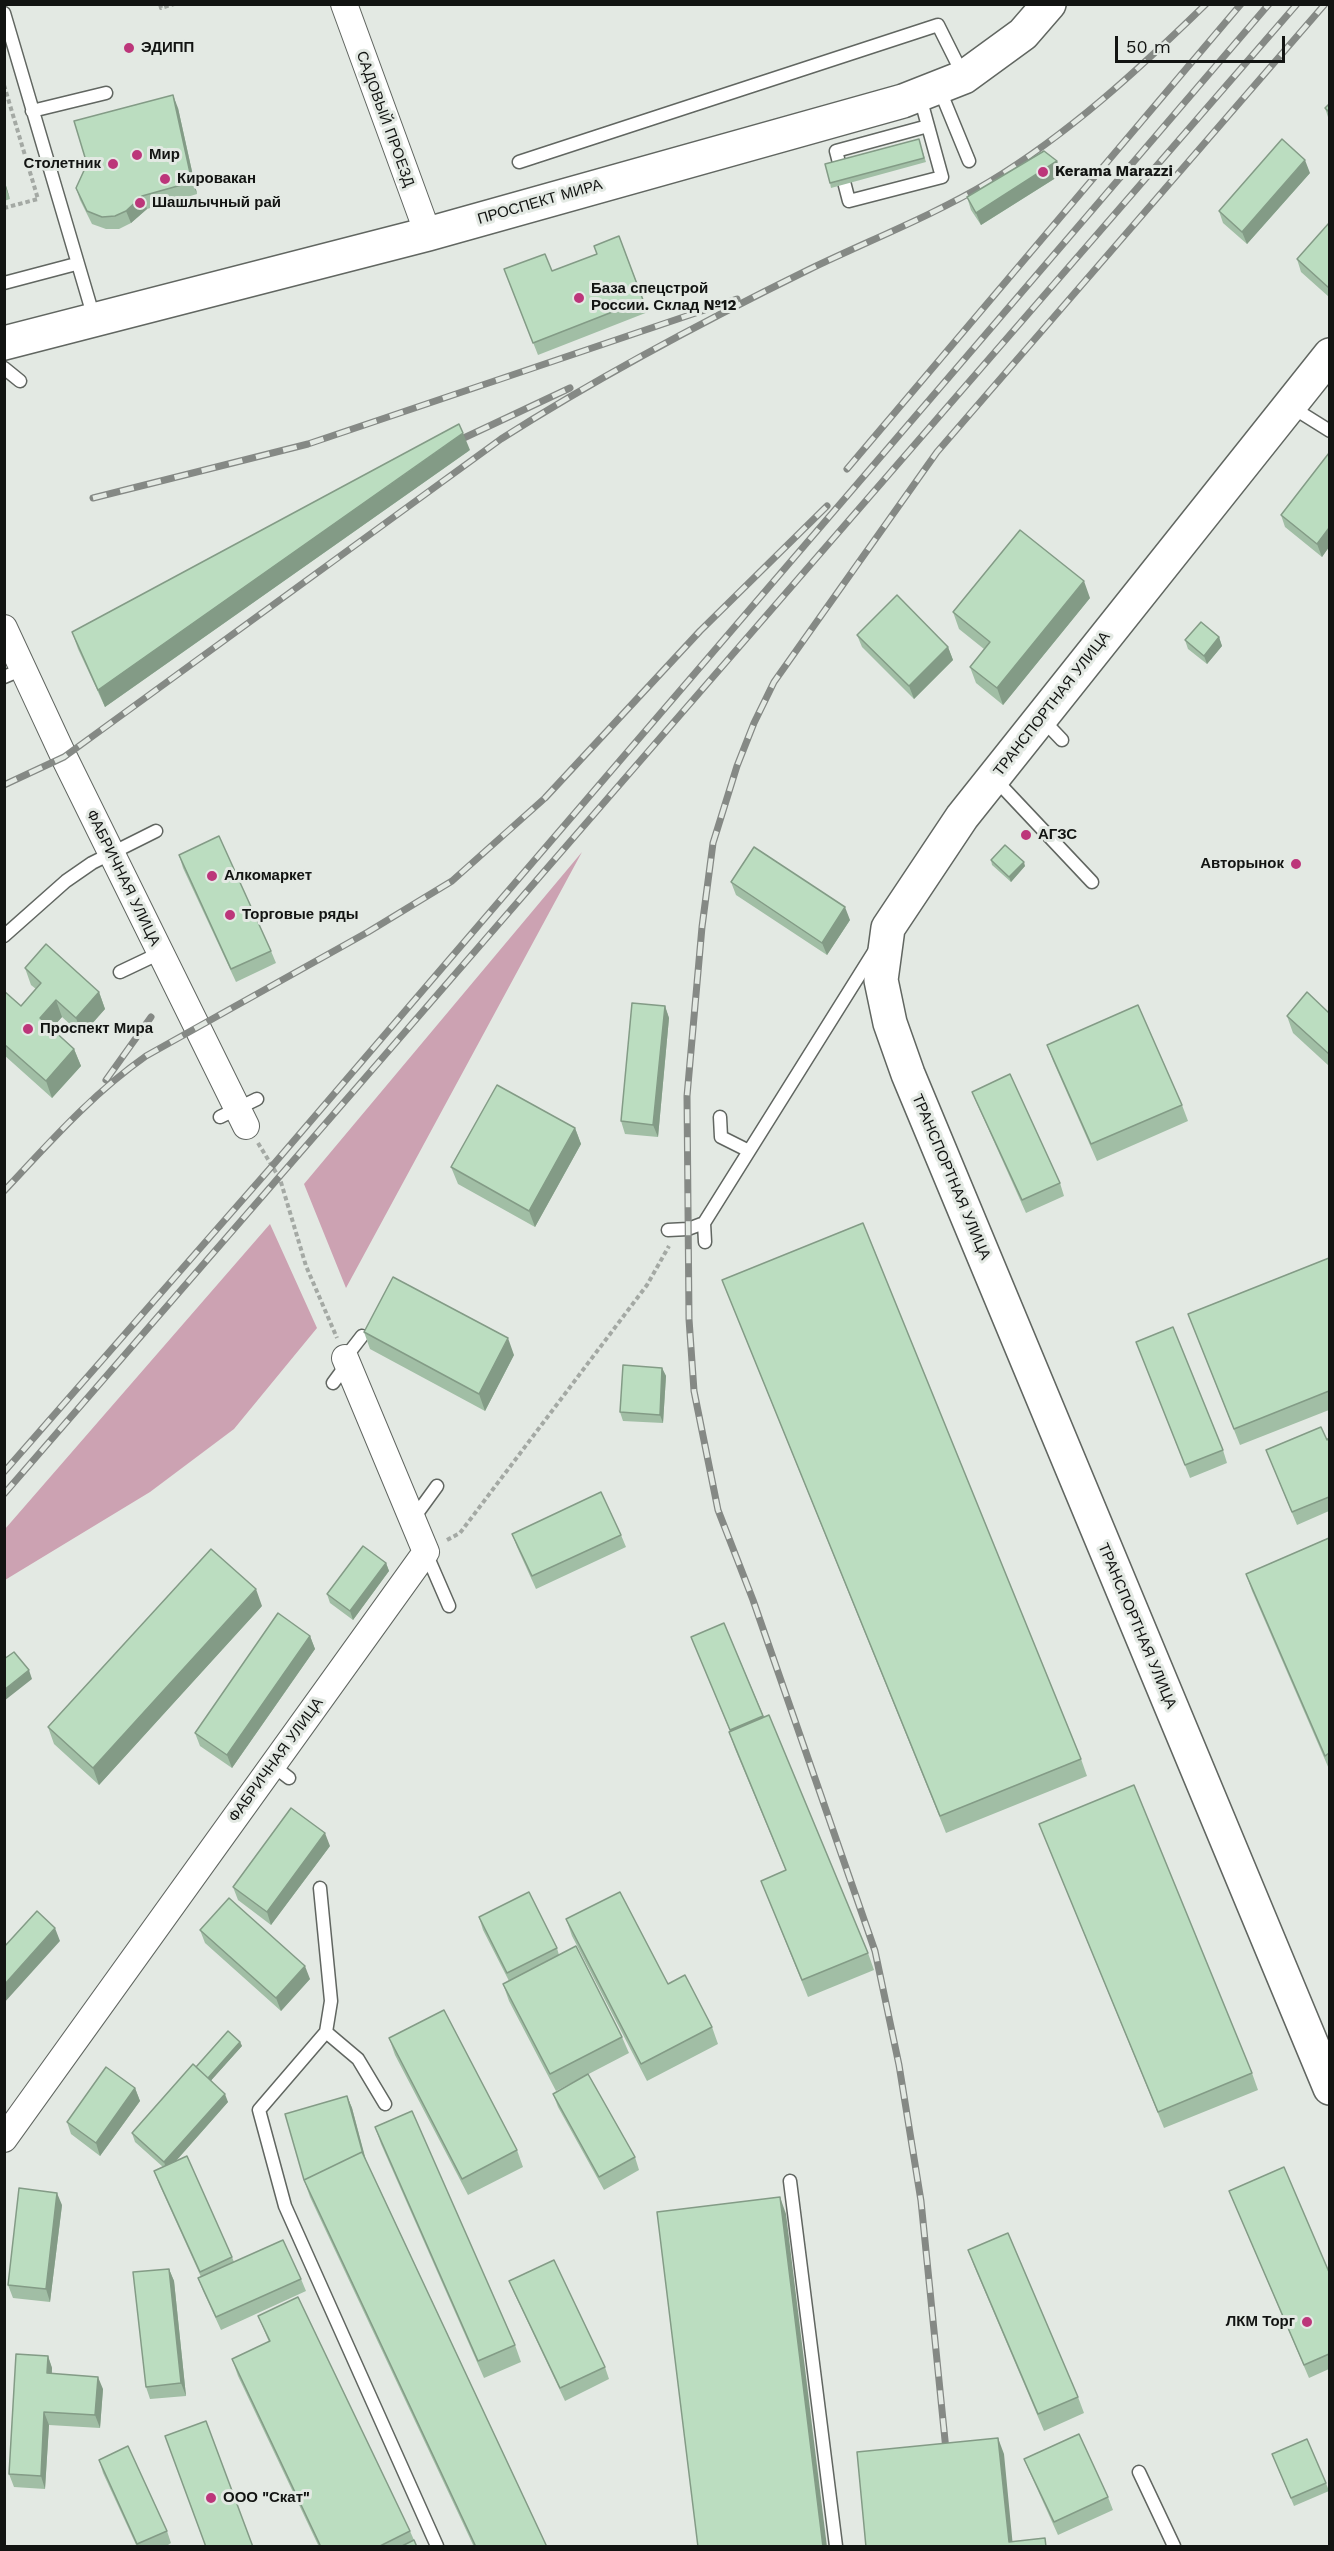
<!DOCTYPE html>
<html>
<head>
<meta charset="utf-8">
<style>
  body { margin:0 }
  #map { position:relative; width:1334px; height:2551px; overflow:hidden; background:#e3e9e3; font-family:"Work Sans",sans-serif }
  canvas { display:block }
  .frame { position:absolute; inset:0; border:6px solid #121412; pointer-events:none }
  .scale { position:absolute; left:1115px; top:36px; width:170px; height:27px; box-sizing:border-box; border:3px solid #121412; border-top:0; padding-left:8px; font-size:18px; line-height:21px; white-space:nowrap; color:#121412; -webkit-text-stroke:4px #e3e9e3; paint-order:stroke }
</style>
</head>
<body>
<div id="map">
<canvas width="1334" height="2551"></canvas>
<div class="frame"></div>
<div class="scale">50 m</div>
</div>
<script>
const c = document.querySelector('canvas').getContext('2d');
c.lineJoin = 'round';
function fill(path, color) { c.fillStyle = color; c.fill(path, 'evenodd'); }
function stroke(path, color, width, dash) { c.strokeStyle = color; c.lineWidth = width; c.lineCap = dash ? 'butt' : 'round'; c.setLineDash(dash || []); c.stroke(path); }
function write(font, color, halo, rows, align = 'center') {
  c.font = font + ' "Work Sans",sans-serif'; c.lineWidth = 6; c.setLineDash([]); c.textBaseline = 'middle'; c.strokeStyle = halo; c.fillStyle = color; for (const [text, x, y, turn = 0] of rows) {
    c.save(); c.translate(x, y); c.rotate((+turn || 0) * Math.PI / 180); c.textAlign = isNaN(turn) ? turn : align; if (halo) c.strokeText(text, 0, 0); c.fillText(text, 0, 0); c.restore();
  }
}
const forest = new Path2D(`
  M582,852L346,1288L304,1184Z
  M270,1224L317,1328L234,1429L150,1492L5,1580V1529Z`);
const path = new Path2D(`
  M160,4L161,8L174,4
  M4,85L38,199L4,208
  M258,1143L280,1179L306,1266L337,1338
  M447,1540L460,1533L647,1285L669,1246`);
const lane = new Path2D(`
  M4,13L94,318
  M939,88L969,161
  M920,97L942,177L849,201L836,151L928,126
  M32,111L106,93
  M519,162L938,25L963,75
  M4,283L76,264
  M4,368L20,381
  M1290,406L1330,431
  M4,677L23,669
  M1042,719L1062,740
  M994,778L1092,882
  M4,936L66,881L92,863L156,831
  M120,972L160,953
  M220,1117L257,1099
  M720,1117L721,1137L749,1151
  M668,1230L688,1229L704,1223
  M705,1242L704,1223L875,950
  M345,1358L362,1336
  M333,1383L347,1364
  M413,1519L437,1486
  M426,1553L449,1606
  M272,1765L289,1778
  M320,1888L331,2001L326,2032L259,2110L285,2206L437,2546
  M326,2032L358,2059L385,2104
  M790,2181L836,2546
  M1139,2472L1174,2546`);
const street = new Path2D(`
  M344,4L428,234
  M4,628L64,757L246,1126
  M4,2139L426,1552L345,1358`);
const secondary = new Path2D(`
  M4,343L428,234L903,101L964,77L1023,34L1049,4
  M1330,355L962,817L888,928L881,980L890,1023L908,1074L1330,2088`);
const rail = new Path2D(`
  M451,444L570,388
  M847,469L1241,4
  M93,498L308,444L737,299
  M4,785L64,757L501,439C600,376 704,321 810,269C870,240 932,216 989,182C1070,133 1138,70 1206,4
  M106,1080L151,1017
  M4,1191C49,1143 92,1094 146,1056L368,932L452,881L545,798L700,631L827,506
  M4,1472L273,1165L1269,4
  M4,1494L1297,4
  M947,2460L921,2201L899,2065L875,1951L753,1600L718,1510L694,1391L689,1319L687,1096L702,927L713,843L737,766L754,723L774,682L937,452L1325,4`);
const wall = new Path2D(`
  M1329,104V120L1325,108Z
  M178,108L197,194L147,209L131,223L119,229H106L92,224L80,200L76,188Z
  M920,143L926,162L831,188L830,183Z
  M1310,173L1247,244L1223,223L1219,211Z
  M1062,174L981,225L971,210L967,197Z
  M4,179L10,199L4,201Z
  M1329,223V297L1301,272L1297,259Z
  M619,236L648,312L538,355L504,269L552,271L597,254Z
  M470,450L105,707L78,649L72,632Z
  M1329,453V547L1322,557L1285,527L1281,515Z
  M1090,598L1003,705L976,683L970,667L984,649L959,629L953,612Z
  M857,635L948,647L953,660L914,699L862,647Z
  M1219,637L1222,646L1207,664L1188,649L1185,640Z
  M179,855L271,951L276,963L236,982L183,868Z
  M991,860L1025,866L1011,882L992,865Z
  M731,882L850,920L827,955L736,895Z
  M25,968L99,992L105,1009L82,1035L62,1017L51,1029L74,1049L81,1066L52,1098L4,1055V991L21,1006L36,989L31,985Z
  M665,1006L669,1018L658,1137L625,1134L621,1121Z
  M1329,1013V1066L1293,1033L1287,1016Z
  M1047,1045L1182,1105L1188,1121L1097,1161L1053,1061Z
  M972,1092L1060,1183L1064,1196L1026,1213L977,1104Z
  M575,1128L581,1144L535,1227L458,1184L451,1167Z
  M1329,1258V1410L1240,1445L1188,1314Z
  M722,1280L1081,1759L1087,1776L946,1833Z
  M364,1332L514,1355L485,1411L370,1349Z
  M1136,1342L1223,1450L1227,1463L1190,1478Z
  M662,1368L666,1376L663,1423L623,1421L620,1412Z
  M1329,1438V1511L1297,1525L1266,1450Z
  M512,1534L621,1535L626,1547L536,1589L517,1547Z
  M1329,1538V1769L1252,1591L1246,1574Z
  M386,1563L389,1571L353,1620L330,1603L327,1594Z
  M262,1606L99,1785L54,1744L48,1727Z
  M724,1623L764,1717L868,1953L874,1970L808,1997L761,1881L786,1871L735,1749L729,1732L730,1731L691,1637Z
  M310,1636L315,1649L232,1768L200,1746L195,1733Z
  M1039,1824L1252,2073L1258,2090L1164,2128Z
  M330,1846L271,1925L238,1900L233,1887Z
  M479,1917L557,1948L559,1955L622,2037L629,2053L556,2091L509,2001L503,1984L509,1981L483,1930Z
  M566,1919L668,1984L712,2027L718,2044L647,2081L572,1936Z
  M200,1930L310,1979L281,2011L205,1943Z
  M389,2038L517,2150L523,2167L468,2195L395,2055Z
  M240,2042L242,2046L211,2080L228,2102L176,2161L232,2257L234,2262L301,2279L306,2291L221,2330L203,2291L198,2278L201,2277L159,2184L154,2171L163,2167L135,2142L132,2133L196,2067Z
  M135,2088L140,2101L100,2156L71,2134L67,2122Z
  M553,2094L635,2157L639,2170L604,2190L558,2107Z
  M347,2096L352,2108L366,2160L547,2547H474L310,2197L304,2180Z
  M375,2127L515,2345L521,2362L484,2378L381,2144Z
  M1229,2191L1329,2272V2369L1309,2378Z
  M62,2205L50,2302L13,2298L8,2285Z
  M968,2250L1078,2397L1084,2413L1044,2431L974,2266Z
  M169,2269L174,2281L186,2396L150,2399L146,2387Z
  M509,2281L605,2367L609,2379L565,2401L514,2293Z
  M258,2316L410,2531L417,2547H319L238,2376L232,2359L269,2342Z
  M48,2356L52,2368V2374L103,2389L100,2428L49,2425L45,2489L14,2487L9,2474Z
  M1272,2454L1326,2483L1329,2491L1294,2506Z
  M1024,2459L1108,2497L1113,2510L1058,2535L1029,2471Z
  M99,2460L167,2531L171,2543L165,2547H137L103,2473Z`);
const shadedWall = new Path2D(`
  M173,95L178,108L197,194L192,182Z
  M1305,160L1310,173L1247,244L1242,232Z
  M1057,161L1062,174L981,225L976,213Z
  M4,179L10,199L4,183Z
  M142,196L147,209L131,223L126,211Z
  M463,433L470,450L105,707L98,690Z
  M1329,528V547L1322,557L1317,544Z
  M1084,581L1090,598L1003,705L997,688Z
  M1219,637L1222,646L1207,664L1204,656Z
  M948,647L953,660L914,699L909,686Z
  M1024,862L1025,866L1011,882L1009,877Z
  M845,907L850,920L827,955L822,943Z
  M99,992L105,1009L82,1035L76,1018Z
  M56,1000L62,1017L46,1035L40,1018Z
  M665,1006L669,1018L658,1137L653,1125Z
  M74,1049L81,1066L52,1098L46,1081Z
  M575,1128L581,1144L535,1227L529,1211Z
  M508,1338L514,1355L485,1411L479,1394Z
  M662,1368L666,1376L663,1423L660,1415Z
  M386,1563L389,1571L353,1620L350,1611Z
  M256,1589L262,1606L99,1785L93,1768Z
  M310,1636L315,1649L232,1768L227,1755Z
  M29,1670L32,1679L4,1701V1690Z
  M325,1833L330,1846L271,1925L267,1912Z
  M55,1928L60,1941L4,2003V1985Z
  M305,1966L310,1979L281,2011L276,1998Z
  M240,2042L242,2046L208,2084L206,2079Z
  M135,2088L140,2101L100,2156L96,2143Z
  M225,2094L228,2102L167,2171L164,2162Z
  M347,2096L352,2108L368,2169L363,2156Z
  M57,2193L62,2205L50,2302L46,2289Z
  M780,2197L786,2214L827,2547H823Z
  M169,2269L174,2281L186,2396L181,2383Z
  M48,2356L52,2368L51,2386L47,2373Z
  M98,2377L103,2389L100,2428L95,2415Z
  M44,2412L49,2425L45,2489L41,2476Z
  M998,2438L1004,2454L1013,2547L1009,2542Z`);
const building = new Path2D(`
  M173,95L192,182L142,196L126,211L115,216L102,217L87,211L76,188L87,164L74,121Z
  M1329,104V112L1325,108Z
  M919,139L924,158L830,183L825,164Z
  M1282,139L1305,160L1242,232L1219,211Z
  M1044,151L1057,161L976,213L967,197Z
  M1329,223V288L1297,259Z
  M619,236L643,300L533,343L504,269L545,254L552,271L597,254L594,246Z
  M459,424L463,433L98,690L72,632Z
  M1329,453V528L1317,544L1281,515Z
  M1020,530L1084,581L997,688L970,667L990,642L953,612Z
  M897,595L948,647L909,686L857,635Z
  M1201,622L1219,637L1204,656L1185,640Z
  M219,836L271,951L231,969L179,855Z
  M1005,845L1024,862L1009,877L991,860Z
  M754,847L845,907L822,943L731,882Z
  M46,944L99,992L76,1018L56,1000L40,1018L74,1049L46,1081L4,1044V991L21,1006L41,983L25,968Z
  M1307,992L1329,1013V1054L1287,1016Z
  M632,1003L665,1006L653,1125L621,1121Z
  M1138,1005L1182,1105L1091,1144L1047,1045Z
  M1010,1074L1060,1183L1022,1200L972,1092Z
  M497,1085L575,1128L529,1211L451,1167Z
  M863,1223L1081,1759L940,1816L722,1280Z
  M1329,1258V1391L1234,1429L1188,1314Z
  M393,1277L508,1338L479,1394L364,1332Z
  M1173,1327L1223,1450L1185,1465L1136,1342Z
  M623,1365L662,1368L660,1415L620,1412Z
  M1321,1427L1327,1440L1329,1438V1497L1292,1512L1266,1450Z
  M601,1492L621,1535L532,1576L512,1534Z
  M1329,1538V1753L1325,1756L1246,1574Z
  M363,1546L386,1563L350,1611L327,1594Z
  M211,1549L256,1589L93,1768L48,1727Z
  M278,1613L310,1636L227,1755L195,1733Z
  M724,1623L763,1716L730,1730L691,1637Z
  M14,1652L29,1670L4,1690V1659Z
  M769,1715L868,1953L802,1980L761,1881L786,1870L729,1732Z
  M1134,1785L1252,2073L1158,2112L1039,1824Z
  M291,1808L325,1833L267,1912L233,1887Z
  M529,1892L557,1948L507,1973L479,1917Z
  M620,1892L668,1984L685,1975L712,2027L641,2064L566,1919Z
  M229,1898L305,1966L276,1998L200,1930Z
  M37,1911L55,1928L4,1985V1947Z
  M576,1946L622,2037L550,2074L503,1984Z
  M444,2010L517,2150L462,2179L389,2038Z
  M228,2031L240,2042L208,2078L196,2067Z
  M193,2064L225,2094L164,2162L132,2133Z
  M106,2067L135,2088L96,2143L67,2122Z
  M588,2074L635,2157L599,2177L553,2094Z
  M347,2096L363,2154L362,2152L304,2180L285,2114Z
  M412,2111L515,2345L478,2361L375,2127Z
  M362,2152L547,2547H476L304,2180Z
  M187,2156L232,2257L200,2272L154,2171Z
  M1284,2167L1329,2272V2354L1304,2365L1229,2191Z
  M19,2188L57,2193L46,2289L8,2285Z
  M780,2197L823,2547H698L657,2212Z
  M1008,2233L1078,2397L1038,2414L968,2250Z
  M283,2240L301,2279L216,2317L198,2278Z
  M554,2260L605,2367L560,2388L509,2281Z
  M169,2269L181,2383L146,2387L133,2272Z
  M298,2297L410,2531L378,2547H321L232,2359L270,2341L258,2316Z
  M16,2354L48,2356L47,2373L98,2377L95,2415L44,2412L41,2476L9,2474Z
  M206,2421L253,2547H206L165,2436Z
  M1079,2434L1108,2497L1054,2522L1024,2459Z
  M998,2438L1009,2542L1045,2538L1046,2547H866L857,2452Z
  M1307,2439L1326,2483L1291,2498L1272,2454Z
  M128,2446L167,2531L137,2544L99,2460Z
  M414,2540L417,2547H400Z`);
const markers = [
  [129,48,6,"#bc367a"],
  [137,155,6,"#bc367a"],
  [113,164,6,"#bc367a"],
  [1043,172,6,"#bc367a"],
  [165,179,6,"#bc367a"],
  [140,203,6,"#bc367a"],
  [579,298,6,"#bc367a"],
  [1026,835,6,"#bc367a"],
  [1296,864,6,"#bc367a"],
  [212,876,6,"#bc367a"],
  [230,915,6,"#bc367a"],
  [28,1029,6,"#bc367a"],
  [1307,2322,6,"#bc367a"],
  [211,2498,6,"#bc367a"]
];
const poiNames = [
  ["ЭДИПП",141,48],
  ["Мир",149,155],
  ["Столетник",101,164,"right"],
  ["Kerama Marazzi",1055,172],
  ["Кировакан",177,179],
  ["Шашлычный рай",152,203],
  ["База спецстрой",591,289],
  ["России. Склад №12",591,306],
  ["АГЗС",1038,835],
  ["Авторынок",1284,864,"right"],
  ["Алкомаркет",224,876],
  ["Торговые ряды",242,915],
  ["Проспект Мира",40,1029],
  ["ЛКМ Торг",1295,2322,"right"],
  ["ООО \"Скат\"",223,2498]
];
const streetNames = [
  ["САДОВЫЙ ПРОЕЗД",385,119,70],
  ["ПРОСПЕКТ МИРА",540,202,-16],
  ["ТРАНСПОРТНАЯ УЛИЦА",1052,704,-52],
  ["ФАБРИЧНАЯ УЛИЦА",123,878,64],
  ["ТРАНСПОРТНАЯ УЛИЦА",951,1177,67],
  ["ТРАНСПОРТНАЯ УЛИЦА",1137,1626,67],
  ["ФАБРИЧНАЯ УЛИЦА",276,1760,-54]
];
fill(forest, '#cca2b2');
stroke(lane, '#616661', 15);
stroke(street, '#616661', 28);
stroke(secondary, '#616661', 36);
stroke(path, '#a4a9a4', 4, [4.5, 3]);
stroke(lane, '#fff', 12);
stroke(street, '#fff', 26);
stroke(secondary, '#fff', 33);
stroke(rail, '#858985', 7);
stroke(rail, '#e3e9e3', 4.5, [14]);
fill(wall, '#a1bea5');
fill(shadedWall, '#839b86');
fill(building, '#bbddc0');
stroke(building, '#839b86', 1.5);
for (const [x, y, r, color] of markers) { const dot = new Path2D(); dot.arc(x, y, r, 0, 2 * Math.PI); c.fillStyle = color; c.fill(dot); stroke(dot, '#e3e9e3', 2); }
write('bold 15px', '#121412', '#e3e9e3', poiNames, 'left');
write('15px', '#121412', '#e3e9e3', streetNames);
</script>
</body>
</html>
